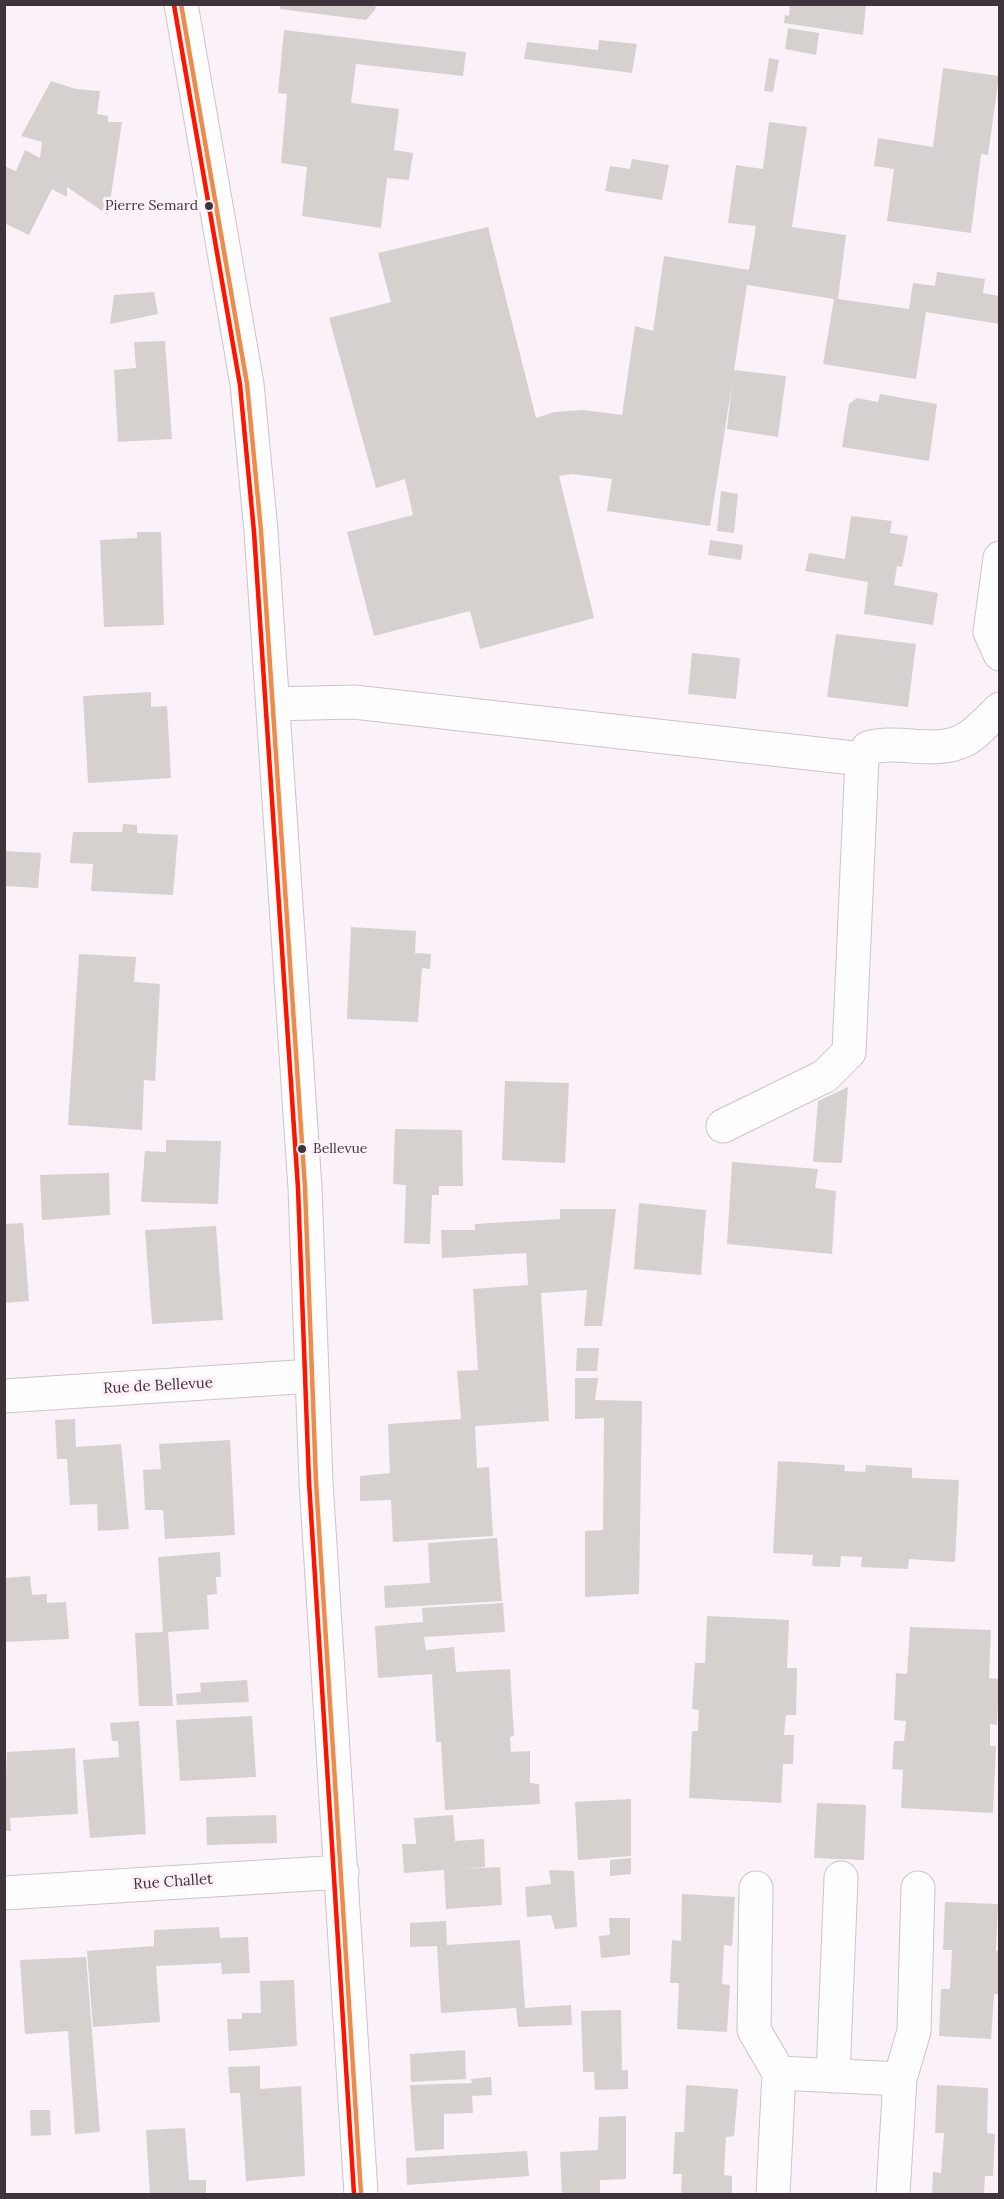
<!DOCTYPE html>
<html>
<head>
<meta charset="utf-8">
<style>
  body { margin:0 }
  #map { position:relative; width:1004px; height:2199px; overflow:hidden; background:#faf2f8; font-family:Lora,serif }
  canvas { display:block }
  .frame { position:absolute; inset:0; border:6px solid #3e353c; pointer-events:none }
</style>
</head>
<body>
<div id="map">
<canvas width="1004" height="2199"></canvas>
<div class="frame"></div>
</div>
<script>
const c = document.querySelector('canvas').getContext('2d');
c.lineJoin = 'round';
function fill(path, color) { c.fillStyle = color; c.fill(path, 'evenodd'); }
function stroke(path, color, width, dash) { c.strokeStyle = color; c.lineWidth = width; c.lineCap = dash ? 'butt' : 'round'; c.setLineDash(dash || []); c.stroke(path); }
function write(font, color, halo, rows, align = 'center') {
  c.font = font + ' Lora,serif'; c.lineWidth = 6; c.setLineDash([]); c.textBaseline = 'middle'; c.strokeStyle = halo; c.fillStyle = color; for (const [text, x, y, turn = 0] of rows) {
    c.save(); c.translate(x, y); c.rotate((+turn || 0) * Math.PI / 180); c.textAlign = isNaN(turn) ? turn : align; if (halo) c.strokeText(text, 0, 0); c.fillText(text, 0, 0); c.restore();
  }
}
const building = new Path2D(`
  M280,4H376L375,10L366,20L280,9Z
  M790,4H866L863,35L784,23L785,15L789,16Z
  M788,28L819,33L816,55L785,49Z
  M284,30L466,52L463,76L356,64L351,103L399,109L394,150L413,153L409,180L387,178L381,228L302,216L307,167L281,163L287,94L278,93Z
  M599,40L637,44L632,73L524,59L527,42L598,50Z
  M769,58L779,60L773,92L764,91Z
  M943,68L999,76L988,155L981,154L971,233L887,221L894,169L874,166L878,138L933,147Z
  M51,81L76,89L100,91L97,114L108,116V122H122L108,215L67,187V197L52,189L29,235L4,223V166L16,171L25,150L40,158L42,142L21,136Z
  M769,122L807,127L792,227L846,235L838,299L909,309L913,283L935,286L937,272L985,279L983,293L999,296V324L926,312L916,379L823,364L834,299L747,285L734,370L786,376L778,437L727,429L732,384L710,526L607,511L612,479L572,474L559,476L594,618L480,649L470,611L374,636L347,532L413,515L405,479L376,488L329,318L391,302L378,253L488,227L536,418L554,412L583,410L622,415L635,326L653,331L664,256L749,270L756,226L728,223L736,165L763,169Z
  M632,159L669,165L662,200L605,191L610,166L630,169Z
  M154,292L158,314L110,324L114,295Z
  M165,341L172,439L118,442L114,370L136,368L134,342Z
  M880,394L937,404L929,461L842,447L849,404L857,398L878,402Z
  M721,491L738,494L734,533L717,531Z
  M851,516L892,521L890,533L908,536L902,567L897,566L894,585L938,593L933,625L864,614L868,582L805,571L809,553L845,559Z
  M137,532H161L164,625L104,627L100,540L137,538Z
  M710,540L743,545L741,560L708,555Z
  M836,634L916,644L908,707L827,697Z
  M692,653L740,658L736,699L688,694Z
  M151,692V707L167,706L171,778L88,783L83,696Z
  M123,824L137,825V833L178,835L173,895L91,891L93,864L70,863L73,832H122Z
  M4,851L41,853L38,888L4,886Z
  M351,927L416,931L415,953L431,954L430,969L422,968L418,1022L347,1019Z
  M79,954L136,957L134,982L160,984L155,1081L144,1080L142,1130L68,1125Z
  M505,1081L569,1083L565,1163L502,1160Z
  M848,1087L842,1163L813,1162L818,1101Z
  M395,1129L462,1130L463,1186H439V1195H432L430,1244L404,1243L406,1185L393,1184Z
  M166,1140L221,1141L218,1204L141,1202L145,1151L166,1152Z
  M732,1162L818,1169L815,1188L836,1191L832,1254L727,1244Z
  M109,1173L110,1215L42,1220L40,1175Z
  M639,1203L706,1210L701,1275L634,1269Z
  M560,1209H616L602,1326H584L587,1290L541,1293L549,1421L475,1426L477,1468L489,1467L493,1536L393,1542L391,1500L360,1501V1476L390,1473L388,1424L461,1419L457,1371L478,1370L473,1289L528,1285L526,1253L442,1258L441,1230H475V1224L560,1219Z
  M23,1223L29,1301L4,1303V1224Z
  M216,1226L223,1320L152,1324L145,1230Z
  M577,1348H599L597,1371H576Z
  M575,1378H598L595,1400L642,1401L639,1594L585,1597V1531L603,1530L604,1418L575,1419Z
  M75,1419L76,1447L121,1444L129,1529L98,1531L97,1504L70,1505L67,1459H57L55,1420Z
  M230,1440L235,1535L165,1539L163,1510H145L143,1470L161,1469L159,1444Z
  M778,1461L845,1465L844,1471L865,1472L866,1465L912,1468V1478L959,1480L955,1562L909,1559L908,1569L861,1567L862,1557L841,1556L840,1567L812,1566L813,1555L773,1553Z
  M497,1538L502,1601L385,1608L384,1586L430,1583L428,1543Z
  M220,1552L221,1577H216L217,1594L207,1595L209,1629L168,1632L173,1706H139L135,1633L163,1632L158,1557Z
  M30,1576L32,1595L47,1594V1603L66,1602L69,1639L4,1642V1578Z
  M503,1603L505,1632L424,1637L426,1650L454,1647L456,1672L510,1669L514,1736L510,1737L511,1752L530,1751V1783L539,1784L540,1804L445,1810L441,1742H436L432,1674L378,1678L375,1626L423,1622L422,1608Z
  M707,1616L789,1620L787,1668H797L796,1715H786L784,1735H794L793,1764H783L781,1803L689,1798L692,1731H698L699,1710L692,1709L695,1663H705Z
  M910,1627L991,1630L989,1678L999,1679L997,1725L990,1724V1746H996L993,1813L901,1808L903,1770L892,1769L894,1741H904L906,1721L894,1720L896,1673L907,1674Z
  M247,1680L249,1702L177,1705L176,1694L201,1692L200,1683Z
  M252,1716L256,1777L180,1781L176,1720Z
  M139,1721L146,1834L90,1838L83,1760L119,1757L118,1741H112L110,1723Z
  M75,1748L78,1814L10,1818L11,1831H4L7,1752Z
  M631,1799V1856L578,1860L575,1802Z
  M817,1803L866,1805L864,1860L814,1858Z
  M276,1815L277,1843L207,1845L206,1817Z
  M453,1815L455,1841L484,1839L485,1867L463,1869L500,1867L502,1905L446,1909L444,1870L404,1873L402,1844H416L414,1818Z
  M631,1858V1874L610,1876V1860Z
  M549,1870L574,1871L577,1927L555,1929L551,1915L527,1917L525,1887L551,1884Z
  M682,1894L735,1897L732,1946L724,1945L722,1984L730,1985L727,2032L677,2029L679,1983H670L672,1940L681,1941Z
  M945,1902L998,1904L996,1951H999V1994H994L991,2039L939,2036L941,1989H950L952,1950H943Z
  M609,1918H630V1955L601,1958L599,1936L610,1935Z
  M446,1921L447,1945L520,1940L525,2008L571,2005L572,2025L518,2027L516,2008L441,2013L437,1946L410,1947V1923Z
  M219,1927L220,1938L248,1937L250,1973L222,1974L221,1963L156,1966L160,2022L93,2027L87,1951L154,1946V1930Z
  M86,1957L100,2132L75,2134L68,2031L25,2034L20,1960Z
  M294,1980L297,2046L229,2051L227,2019H242V2013H261L260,1981Z
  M621,2010L622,2070H628V2089L595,2090L594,2072H583L581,2011Z
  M465,2050L466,2079L411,2082L410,2054Z
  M260,2066V2089L301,2086L305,2176L246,2181L240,2093H230L228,2067Z
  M491,2077L492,2095L472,2096L473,2113L444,2114V2149L415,2151L410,2085L472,2083L471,2079Z
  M686,2085L738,2089L734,2136L726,2137L724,2175L732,2176V2194H681L682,2174H673L675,2132H684Z
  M937,2085L988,2088L987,2133L995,2134L993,2176H985L984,2194H932L933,2172L941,2173L944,2133H935Z
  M30,2110H50L51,2135L31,2136Z
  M626,2116V2179L600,2180V2194H562L560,2152L598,2150L599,2117Z
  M185,2128L189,2180H206V2194H150L146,2130Z
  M527,2151L529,2176L407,2185L406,2158Z`);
const minor = new Path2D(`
  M181,4L247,384L261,531L305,1188L316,1482L361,2194
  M1000,558L990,632L1000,654
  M273,704L354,702L862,759
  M723,1126L825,1076L849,1052L862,759L868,748C898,739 930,754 960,742C974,737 989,719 1000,709
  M4,1396L312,1376
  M756,1888L754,2030L779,2073
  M4,1893L342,1872
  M833,2076L841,1878
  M900,2079L914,2031L918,1888
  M773,2194L779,2073L900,2079L893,2194`);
const bus1 = new Path2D(`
  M181,4L247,384L261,531L305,1188L316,1482L361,2194`);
const bus2 = new Path2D(`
  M174,5L240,385L254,532L298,1188L309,1482L354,2194`);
const markers = [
  [209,206,5,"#3e353c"],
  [302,1149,5,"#3e353c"]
];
const busNames = [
  ["Pierre Semard",198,206],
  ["Bellevue",313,1149,"left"]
];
const streetNames = [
  ["Rue de Bellevue",158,1386,-3],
  ["Rue Challet",173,1882,-4]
];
fill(building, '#d6d1cf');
stroke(minor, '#ccc4ca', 35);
stroke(minor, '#fefdfe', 33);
stroke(bus1, '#ee8a4a', 4.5);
stroke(bus2, '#ff1400', 4.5);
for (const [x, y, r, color] of markers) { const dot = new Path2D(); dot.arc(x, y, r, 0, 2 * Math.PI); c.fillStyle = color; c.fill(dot); stroke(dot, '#fdeff9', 2); }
write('14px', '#3e353c', '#fdeff9', busNames, 'right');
write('15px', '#3e353c', '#fdeff9', streetNames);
</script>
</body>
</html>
